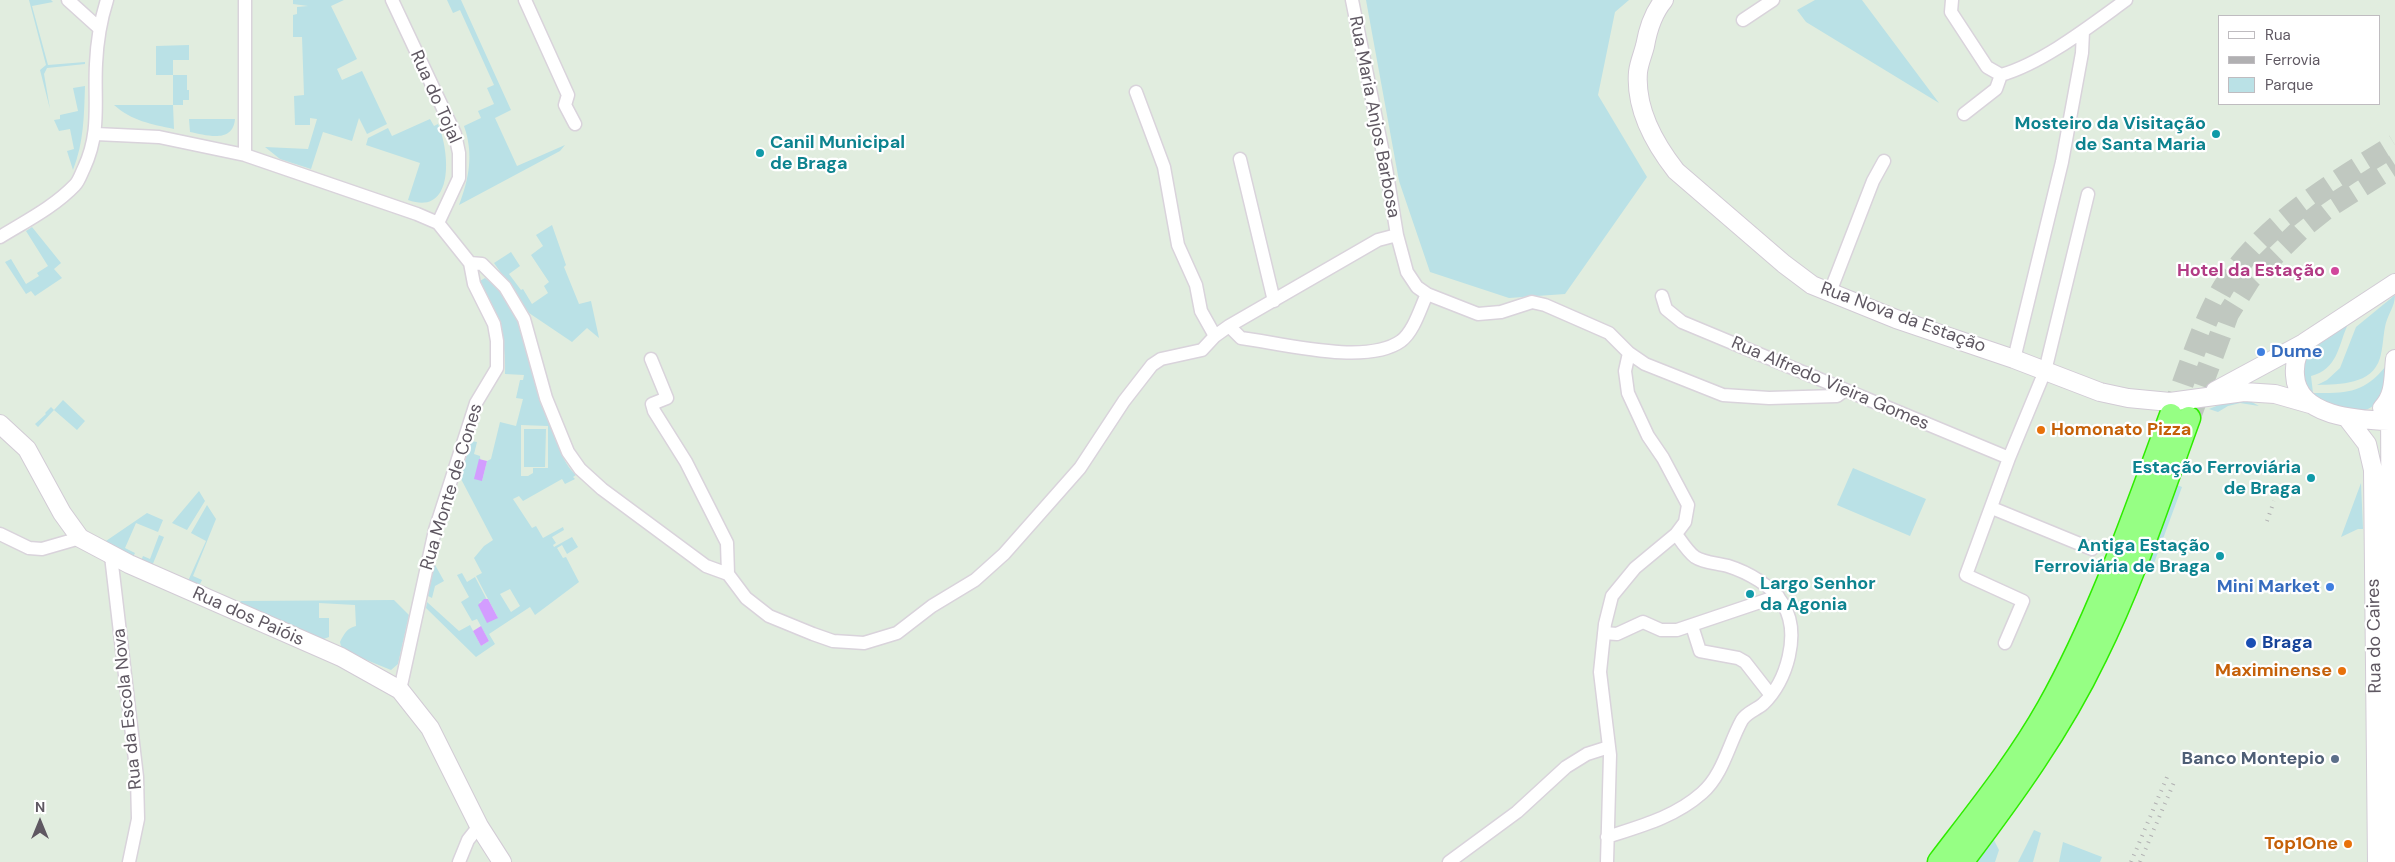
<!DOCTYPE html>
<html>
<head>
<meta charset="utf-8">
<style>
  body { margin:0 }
  #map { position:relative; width:2395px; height:862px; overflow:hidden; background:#e1eddf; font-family:"DM Sans",sans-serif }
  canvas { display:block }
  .legend { position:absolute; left:2218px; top:15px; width:162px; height:90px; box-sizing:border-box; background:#fff; border:1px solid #bfbcc0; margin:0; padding:6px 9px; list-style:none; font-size:15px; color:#5f5862 }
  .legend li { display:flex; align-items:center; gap:10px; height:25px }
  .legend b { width:25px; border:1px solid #bfbcc0 }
  .north { position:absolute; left:15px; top:797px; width:50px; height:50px; -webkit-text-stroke:4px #fff; paint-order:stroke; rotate:0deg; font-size:14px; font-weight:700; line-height:20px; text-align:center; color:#5f5862 }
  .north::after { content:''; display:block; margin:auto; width:18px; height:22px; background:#5f5862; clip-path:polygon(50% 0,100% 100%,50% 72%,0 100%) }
</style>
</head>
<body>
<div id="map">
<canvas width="2395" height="862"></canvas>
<ul class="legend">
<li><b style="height:6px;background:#fff"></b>Rua</li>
<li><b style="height:6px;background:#b1b0b2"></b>Ferrovia</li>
<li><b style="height:14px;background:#bae1e6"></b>Parque</li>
</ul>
<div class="north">N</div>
</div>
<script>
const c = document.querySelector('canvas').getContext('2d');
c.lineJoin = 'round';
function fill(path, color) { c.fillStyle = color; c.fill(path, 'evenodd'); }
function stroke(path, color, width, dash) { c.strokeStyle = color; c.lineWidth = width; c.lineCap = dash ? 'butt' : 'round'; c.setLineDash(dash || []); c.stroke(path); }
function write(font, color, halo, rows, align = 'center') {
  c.font = font + ' "DM Sans",sans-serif'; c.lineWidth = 4.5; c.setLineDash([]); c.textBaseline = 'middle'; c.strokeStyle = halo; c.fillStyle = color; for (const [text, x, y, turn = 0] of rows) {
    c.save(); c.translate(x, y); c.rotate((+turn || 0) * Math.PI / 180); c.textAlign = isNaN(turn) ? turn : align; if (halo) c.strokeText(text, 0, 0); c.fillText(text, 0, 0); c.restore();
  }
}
const green = new Path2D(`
  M29,0H51L53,2L32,6L48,65L85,62V64L47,68L44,74L50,109L40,70L46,65Z
  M293,0H344L331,6L357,59L337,69L342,80L362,71L387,124L367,134L359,118L352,141L323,132L311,169L280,159L265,147L308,149L317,119L310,118V125H295L294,96L304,95L302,37H293V15L297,14V7L308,6L293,4Z
  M447,0H461L511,110L495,118L517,166L565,145L560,151L459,205C469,179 474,154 464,126L481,118L478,111L494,104L487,88L494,85L460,10L453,13Z
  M1366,0H1629L1615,12L1598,95L1647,177L1565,294L1509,298L1430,272L1399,181Z
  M1815,0H1862L1939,103L1806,22L1797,10Z
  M189,45V60H173V75H187V90H189V100H183V105H173L174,129C151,124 132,121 114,105H173V75H156V46Z
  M85,86C84,115 84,142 73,170L67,151L74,149L70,129L59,131L54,120L60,119V115L78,111L73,88Z
  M189,119H235C233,144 206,135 190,132Z
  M430,119L434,126L438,124C450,151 455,217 408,200L420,163L366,145L368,138L388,128L392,136Z
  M552,225L566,265L564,267L579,304L591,301L599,338L587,328L572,342L529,313L494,263L511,252L520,266L509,274L521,290L523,289L532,304L548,293L544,286L549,282L531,255L543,246L536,235Z
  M32,227L61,263L54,269L62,278L35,296L31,291L26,294L5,262L11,259L26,284L39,276L37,273L48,266L26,231Z
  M485,278C490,282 496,286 500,290C524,316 530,368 540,401C543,411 549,419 553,428C560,446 561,461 576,475L573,477L575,479L565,484L562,479L523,501L519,496L513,499L532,528L536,526L543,538L563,527L564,530L552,537L556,543L553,545L554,547L572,537L578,547L567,554L562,545L557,548L563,558L566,557L579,582L535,615L530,607L489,634L495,644L476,657L426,608L427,602L459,631L470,625L481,646L489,641L477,619L472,621L461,602L469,597L457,575L462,573L467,582L475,577L487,600L479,602L498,618L476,576L482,573L474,558L484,546L493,540L460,477L471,441L477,442L474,454L480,456L482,481L487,461L491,459L500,422L516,426L523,399L516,398L520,380H523L524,375L505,374C507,340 496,311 478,282ZM521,425L548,426V468H533V473L528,476H521ZM510,589L520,606L511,612L500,594Z
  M2395,295C2395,307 2387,315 2385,327C2383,337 2383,348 2380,358C2372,385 2340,384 2317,385L2327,380L2340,368L2356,327Z
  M2348,324C2338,346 2338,369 2311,376L2313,393C2347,393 2363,394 2386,366C2384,404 2373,420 2334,405C2321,400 2313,397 2304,388L2303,360L2309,351Z
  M63,400L85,421L77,430L54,410L38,427L35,424L46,414L45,413L51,407L54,410Z
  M2248,400L2259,406L2240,403L2228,406L2218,412L2209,409L2226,402Z
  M524,429H546L545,467H524Z
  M1853,468L1926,499L1910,536L1837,505Z
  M2361,483L2363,529H2358L2341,537Z
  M2177,485L2182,487L2153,566L2148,564Z
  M199,491L205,501L187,530L172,523Z
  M207,505L216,519L193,576L202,580L199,586L188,581L206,541L191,533Z
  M147,513L163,520L158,532L136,523L125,548L135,553L133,557L103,543Z
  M159,535L164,537L152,566L141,561L143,556L150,559Z
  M434,563L444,581L435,586L432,598L428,596Z
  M394,600L409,615L398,664L391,670L342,650L340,642C344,634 347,628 356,626L355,605L319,603V618H329V637L321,640L238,604L241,601Z
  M2034,830L2041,833L2033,862H2018Z
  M1994,840L1999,850L1995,862H1977Z
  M2063,842L2102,857L2100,862H2059Z`);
const water = new Path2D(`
  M479,459L487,461L482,481L474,479Z
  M484,599H488L498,618L487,623L478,605Z
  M481,626L489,641L481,646L473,631Z`);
const highwayTunnel = new Path2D(`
  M2171,415C2187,375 2201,326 2223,288C2262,225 2334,182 2395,145
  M2190,417L2228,314L2250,279L2302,228L2327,208L2395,165`);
const street = new Path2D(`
  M68,0L99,28
  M245,0V155
  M392,0L455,134L459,153V178L438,223
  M525,0L568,95L565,105L575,124
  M1352,0L1386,168L1397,235L1407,272L1417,287L1427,294L1478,314L1501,312L1532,302L1545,305L1609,333L1629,353L1645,364L1723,395L1769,398L1837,396L1845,390
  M1952,0L1951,12L1987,67L2001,75C2043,63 2090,26 2126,0
  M1743,20L1773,0
  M1136,92L1164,167L1178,245L1196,285L1201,311L1215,336
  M1964,114L1996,89L2001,75
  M96,134L159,137L245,155L417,214L438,223L470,263L474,284L494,324L497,341V368L476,403L435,530L400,690
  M1240,159L1274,301
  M0,237C26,221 54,207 75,185C79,181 81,174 84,168C101,131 94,102 96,64C97,41 100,22 107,0
  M470,263L482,264L505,287L524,319L546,398L568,452L580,469L602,489L706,566L728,574L746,598L769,616L813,634L833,641L849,642L864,643L897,633L932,606L975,580L1004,554L1080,468L1124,401L1152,365L1161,359L1202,350L1215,336L1229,326L1378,240L1397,235
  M1830,292L1873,181L1884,161
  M1662,296L1666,309L1682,322L2009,458
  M1229,326L1241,338C1281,343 1366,366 1401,341C1414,331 1420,309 1427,294
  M651,359L667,398L652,404L654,411L686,462L727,543L728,574
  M2014,359L2062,162L2082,53L2083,31
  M1992,508L2092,549
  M0,534L29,548L42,549L80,538
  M111,556L137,777L138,819L129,862
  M1692,626L1700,651L1738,658L1745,662L1770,694
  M1604,633L1617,634L1643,622L1661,630H1677L1778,596
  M2005,643L2023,601L1966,575L2009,458L2045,371L2088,194
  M1607,837C1641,826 1675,817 1702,793C1723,775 1729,743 1742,720C1747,712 1756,710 1763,704C1787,682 1801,633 1783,604C1773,586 1747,572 1728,566C1718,563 1704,563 1695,557C1688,552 1681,541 1676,534
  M459,862L468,840L479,826
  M1449,862L1517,812L1566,767L1587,754L1609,747
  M1607,862L1610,755L1600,672L1605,624L1612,596L1635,568L1676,534L1685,522L1688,505L1663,458L1648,436L1628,393L1625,371L1629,353`);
const secondary = new Path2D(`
  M1664,0C1653,13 1648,29 1645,46C1643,54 1639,63 1638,72C1635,109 1654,143 1676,171L1784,264L1812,285L1896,319L2014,359L2100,392L2128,398L2170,402L2244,392L2275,394L2310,404
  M2215,391L2304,343
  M2390,399L2392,862
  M2382,408C2395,395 2393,377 2395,359
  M2347,418L2367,444L2373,470L2377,862
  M2390,421C2358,420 2297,417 2295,375C2294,362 2297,352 2305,342L2395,283
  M0,424L27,449L62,513L80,538L129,564L341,657L400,690L430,728L479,826L502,862`);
const highway = new Path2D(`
  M1939,862C1977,812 2017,763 2048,708C2100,615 2134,515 2171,415
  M1962,862C2012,796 2060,730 2096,655C2134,579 2160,497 2189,418`);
const rail = new Path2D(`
  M2267,521L2274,501
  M2131,862L2167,777
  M2140,862L2175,780`);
const markers = [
  [2216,134,5,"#0f9aa8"],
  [760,153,5,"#0f9aa8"],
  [2335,271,5,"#d1479c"],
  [2261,352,5,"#3f7fe0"],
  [2041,430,5,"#e8710a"],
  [2311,478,5,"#0f9aa8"],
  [2220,556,5,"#0f9aa8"],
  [2330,587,5,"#3f7fe0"],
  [1750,594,5,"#0f9aa8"],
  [2251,643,6,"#1a4fb4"],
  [2342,671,5,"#e8710a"],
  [2335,759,5,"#5c6f8a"],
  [2348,844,5,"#e8710a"]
];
const streetNames = [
  ["Rua do Tojal",435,97,66],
  ["Rua Maria Anjos Barbosa",1374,117,79],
  ["Rua Nova da Estação",1903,318,20],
  ["Rua Alfredo Vieira Gomes",1830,384,23],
  ["Rua Monte de Cones",452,487,-73],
  ["Rua dos Paióis",248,617,24],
  ["Rua do Caires",2375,636,-91],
  ["Rua da Escola Nova",128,709,-96]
];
const cultureNames = [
  ["Mosteiro da Visitação",2206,124],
  ["de Santa Maria",2206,145],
  ["Canil Municipal",770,143,"left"],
  ["de Braga",770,164,"left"],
  ["Estação Ferroviária",2301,468],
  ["de Braga",2301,489],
  ["Antiga Estação",2210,546],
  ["Ferroviária de Braga",2210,567],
  ["Largo Senhor",1760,584,"left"],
  ["da Agonia",1760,605,"left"]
];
const hotelNames = [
  ["Hotel da Estação",2325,271]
];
const shopNames = [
  ["Dume",2271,352],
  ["Mini Market",2320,587,"right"]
];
const foodNames = [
  ["Homonato Pizza",2051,430,"left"],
  ["Maximinense",2332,671],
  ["Top1One",2338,844]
];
const transitNames = [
  ["Braga",2262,643]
];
const serviceNames = [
  ["Banco Montepio",2325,759]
];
fill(green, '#bae1e6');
fill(water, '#d39dff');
stroke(highwayTunnel, '#c0c8c0', 22, [22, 11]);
stroke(street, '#d9d3db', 15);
stroke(secondary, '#d2cbd5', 20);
stroke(highway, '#2fec00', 25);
stroke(street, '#fff', 12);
stroke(secondary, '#fff', 18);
stroke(highway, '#96ff84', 22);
stroke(rail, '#b1b0b2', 4, [1, 6]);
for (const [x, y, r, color] of markers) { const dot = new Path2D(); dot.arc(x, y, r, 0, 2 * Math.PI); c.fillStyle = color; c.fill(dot); stroke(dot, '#fff', 2); }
write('18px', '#5f5862', '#fff', streetNames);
write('bold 18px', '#0d838f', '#fff', cultureNames, 'right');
write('bold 18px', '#b23c85', '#fff', hotelNames, 'right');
write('bold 18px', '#366cbe', '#fff', shopNames, 'left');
write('bold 18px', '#c56008', '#fff', foodNames, 'right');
write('bold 18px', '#164399', '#fff', transitNames, 'left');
write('bold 18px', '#4e5e75', '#fff', serviceNames, 'right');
</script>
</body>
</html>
